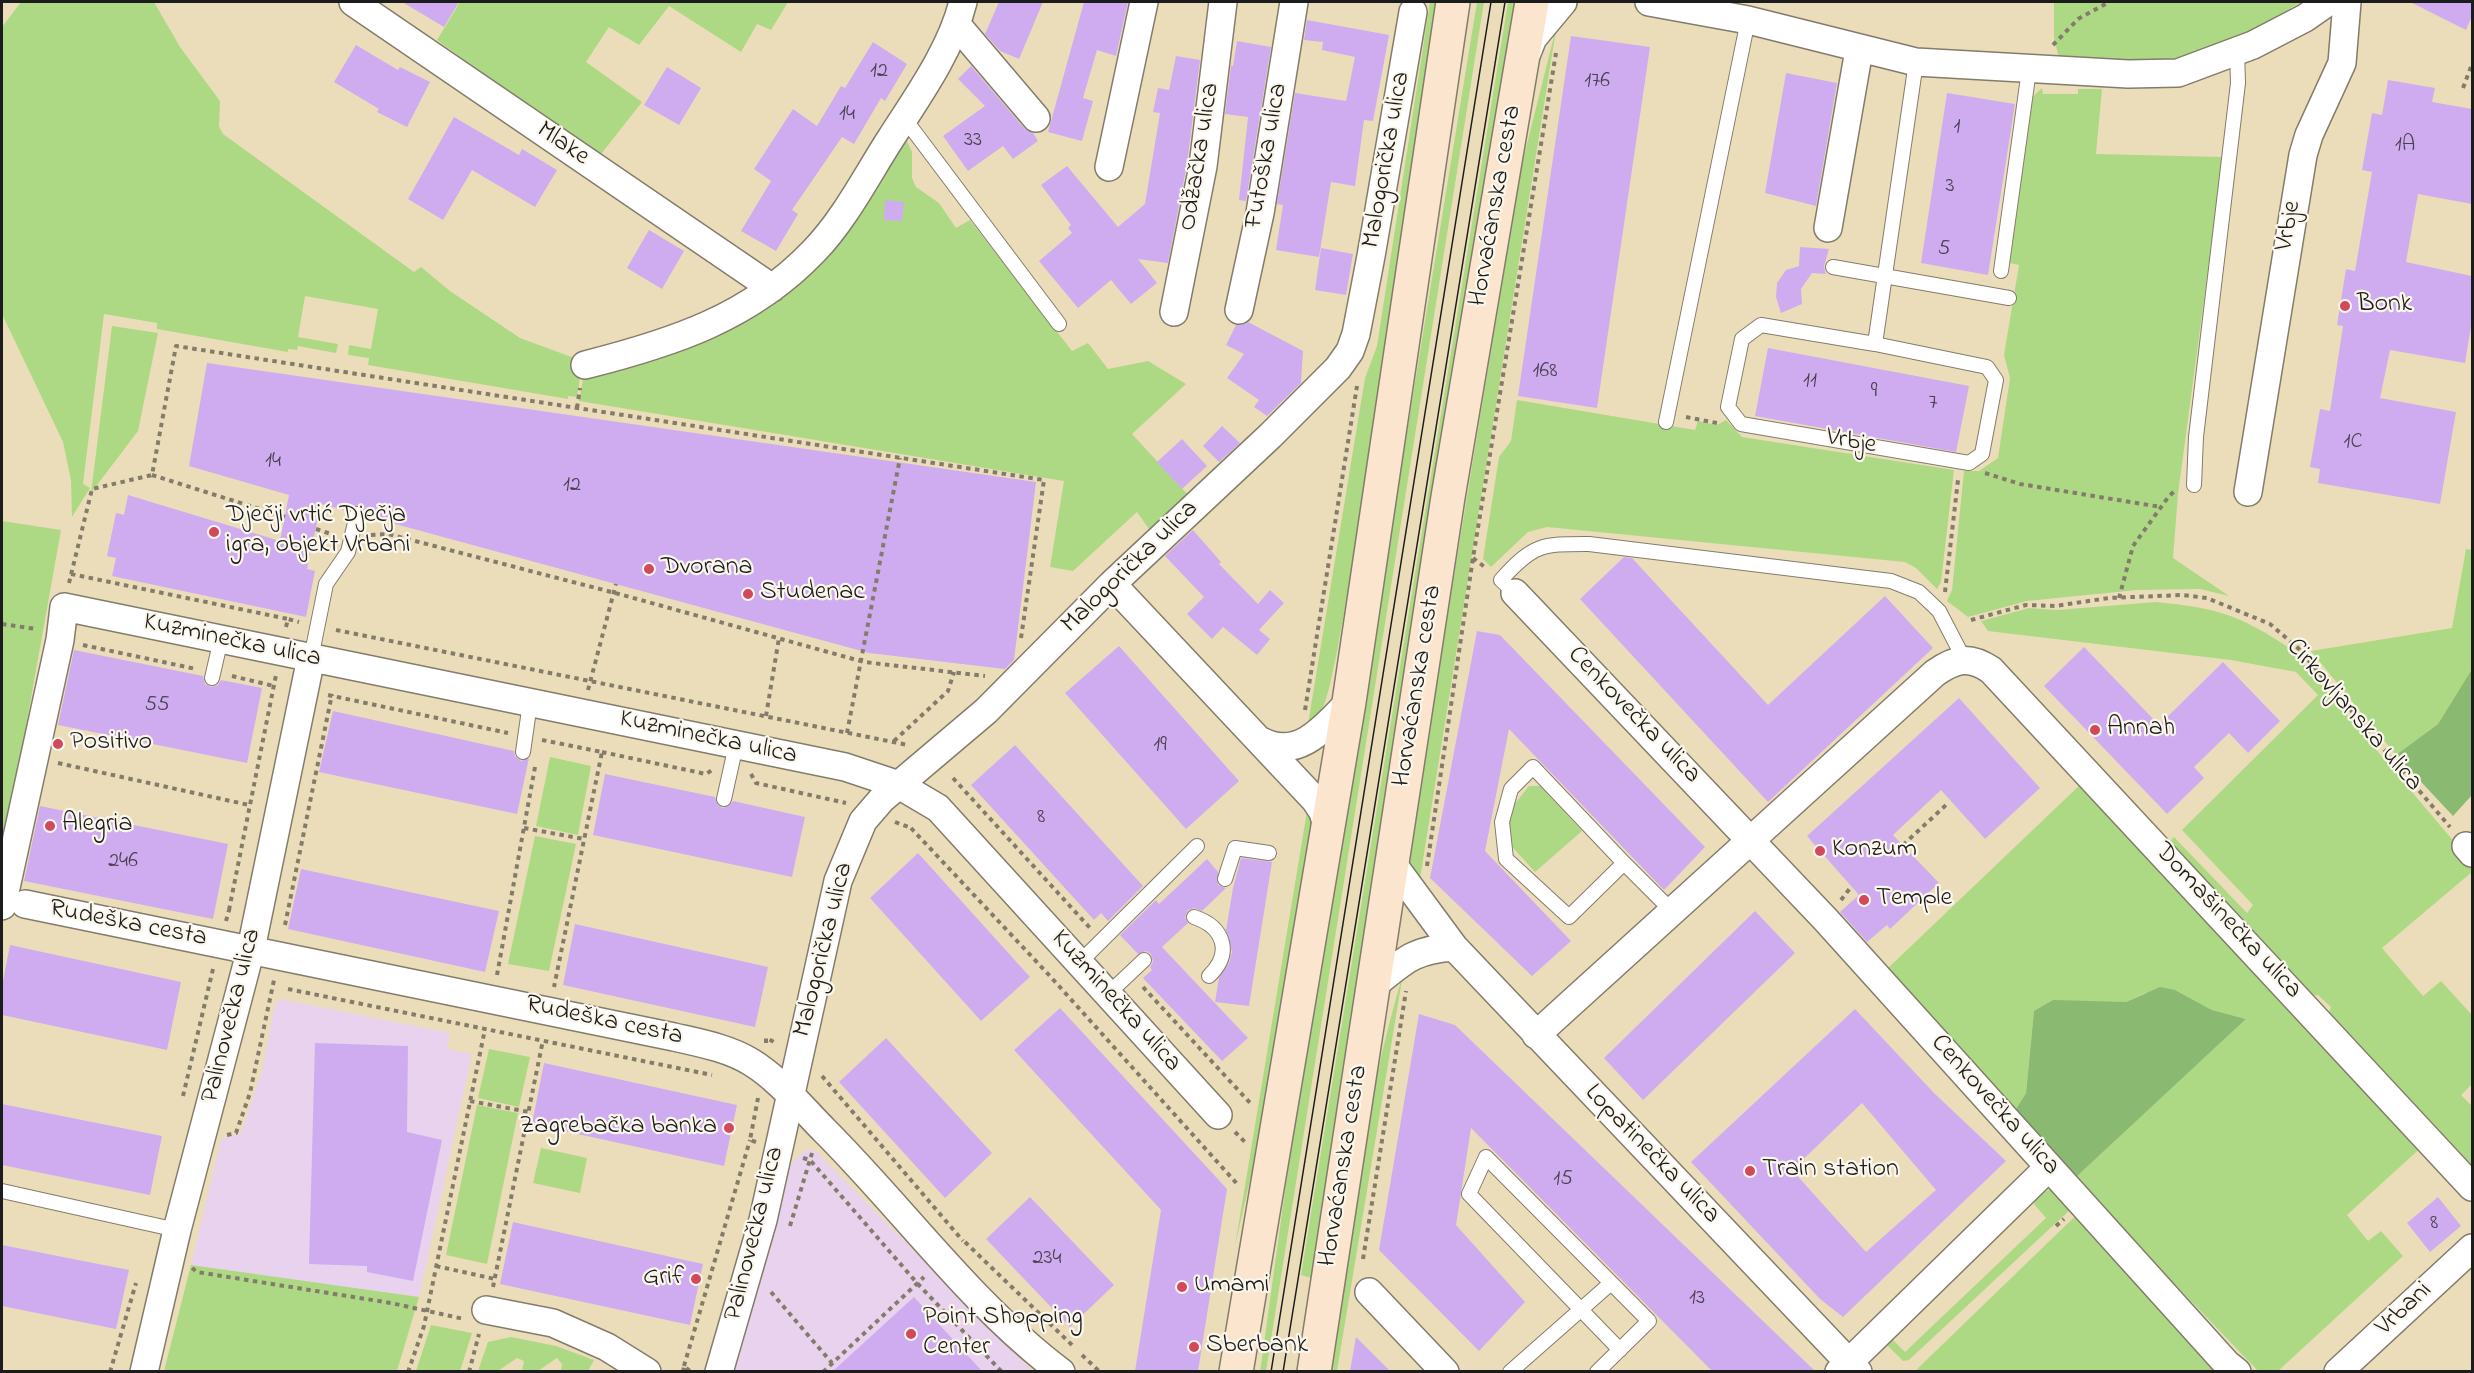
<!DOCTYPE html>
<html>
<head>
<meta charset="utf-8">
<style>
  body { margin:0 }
  #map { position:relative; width:2474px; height:1373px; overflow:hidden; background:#ecddba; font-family:"Indie Flower",sans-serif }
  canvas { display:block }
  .frame { position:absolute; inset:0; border:3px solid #1c1c1c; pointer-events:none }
</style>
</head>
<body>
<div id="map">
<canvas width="2474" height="1373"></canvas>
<div class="frame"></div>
</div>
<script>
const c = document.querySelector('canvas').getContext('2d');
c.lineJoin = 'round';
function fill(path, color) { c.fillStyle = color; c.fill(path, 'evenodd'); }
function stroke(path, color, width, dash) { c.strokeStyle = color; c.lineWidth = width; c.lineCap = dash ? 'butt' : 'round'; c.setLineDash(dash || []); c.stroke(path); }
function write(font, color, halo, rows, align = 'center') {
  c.font = font + ' "Indie Flower",sans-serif'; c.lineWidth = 4.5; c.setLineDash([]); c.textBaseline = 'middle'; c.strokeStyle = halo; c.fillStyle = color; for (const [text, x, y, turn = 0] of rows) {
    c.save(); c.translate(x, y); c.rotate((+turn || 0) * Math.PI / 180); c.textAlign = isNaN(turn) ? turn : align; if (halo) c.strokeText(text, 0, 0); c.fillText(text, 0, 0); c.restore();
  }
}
const built = new Path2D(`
  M280,999L450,1033L447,1049L472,1054L419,1297L191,1265L221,1139L241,1133L262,1070L275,1004Z
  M806,1150L816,1151L1032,1371L726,1372L785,1172L795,1159Z`);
const green = new Path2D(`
  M21,2H154L180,47L220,101L219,126L223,134L414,272L421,267L450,291L520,338L577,359L582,364L577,397L568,396V399L368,365L369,358L348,355L349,345L371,349L378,309L305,296L298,337L338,344L336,353L298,346L297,350L288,349V352L157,329V323L104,314L83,484L90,488L72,517L71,480L63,442L2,314V27Z
  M460,2H788L771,30L757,24L741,52L669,6L639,45L609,27L586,62L642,102L598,158L437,40Z
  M1430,2H1443L1397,320L1336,657C1330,681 1327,714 1307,730L1365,378L1377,346Z
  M1477,2H1484L1266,1371L1260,1372L1295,1119Z
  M1508,2H1518L1314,1279L1301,1275Z
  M2054,2H2301L2237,40L2182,60L2153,62L2059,59L2054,37Z
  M1557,24L1418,891L1407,869L1408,856L1521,168Z
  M2042,88L2043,94H2078V89H2102L2096,154L2223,157L2178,494L2173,558L2229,596L2200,589L2137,590L2027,601L1968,617L1947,601L1952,590L1964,471H1979L1998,458L2010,378L2004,355L2019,265L2005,262L2028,101Z
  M906,139L912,152V178L916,187L939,203L956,228L970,220L1072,351L1088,343L1108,369L1148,361L1186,384L1132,434L1191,498L1151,532L1137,512L1073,571L1050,567L1064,481L579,401L585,368L732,322Z
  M112,326L158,333L138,431L91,493Z
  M1517,400L1695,430L1698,421L1717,425L1726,420L1742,437L1954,470L1941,582L1937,589L1916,568L1905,562L1547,527L1528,532L1491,567L1483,559L1499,457L1511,441Z
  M2,521L61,530L25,732L2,841Z
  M2466,549L2472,550V669L2438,724L2396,755L2311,651L2452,628Z
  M2156,602C2218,608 2240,615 2291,649L2472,863V872L2382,948L2423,996L2441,981L2472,1015V1084L2461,1095L2472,1106V1173L2327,1017L2331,1007L2318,995L2308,996L2167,844L2174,837L2247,913L2253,905L2182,830L2318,695L2296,672L2231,660L1988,631L1981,621L2029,608L2057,610Z
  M550,757L591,766L578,835L536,826Z
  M2083,782L2425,1144L2347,1215L2368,1241L2381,1231L2403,1256L2278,1371H2258L2074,1179L2246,1019L2212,1010L2175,990L2145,993L2126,1002L2096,1003L2034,1011L2026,1093L2016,1109L1887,969Z
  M1529,786H1540L1582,831L1535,872L1507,841L1509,811Z
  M1307,811L1315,831L1272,1084L1235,1246Z
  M535,836L576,844L549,971L508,964Z
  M1403,974L1337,1371L1328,1372C1349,1238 1364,1103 1403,974Z
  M489,1049L530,1057L519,1107L478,1098Z
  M477,1105L518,1113L487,1264L446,1255Z
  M541,1148L587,1158L580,1193L533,1183Z
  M2056,1187L2074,1206L1909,1360L1903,1361L1886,1344L1892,1339L1905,1352L2046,1218L2034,1204C2036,1196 2048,1189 2056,1187Z
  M2080,1212L2223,1372H1914L2065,1226Z
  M191,1265L419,1297L397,1371H164Z
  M431,1325L472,1333L460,1371H416Z
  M511,1337L556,1346L594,1360L588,1371H561L562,1364L557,1358L538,1371H522L524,1361L517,1358L498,1371H478L488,1342Z`);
const forest = new Path2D(`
  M2472,669V795L2453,816L2396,755L2438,724Z
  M2160,987L2175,990L2212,1010L2246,1019L2074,1179L2016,1109L2026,1093L2034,1011L2053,1000L2126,1002Z`);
const building = new Path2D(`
  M402,2H459L444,27Z
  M999,2H1043L1019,59L1000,51L985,34Z
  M1084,2H1128L1116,56L1097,50L1083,98L1093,101L1082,141L1048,132Z
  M2410,2H2472V16L2466,30Z
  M1307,20L1389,35L1373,121L1364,120L1355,186L1331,182L1319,257L1276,250L1283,205L1277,204L1295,93L1346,101L1355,57L1322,50L1323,42L1304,40Z
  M1571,36L1650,47L1597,408L1518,396Z
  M1237,41L1271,47L1246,201L1239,200L1248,117L1225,114L1231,66H1233Z
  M873,42L907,64L885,101L881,98L854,144L842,137L792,210L798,214L776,251L741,231L771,181L754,169L793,109L817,126L841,86L845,88Z
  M356,45L398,70L400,67L430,82L407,127L377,112L379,109L334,82Z
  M1176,56L1200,60L1187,164L1168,263L1138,259L1157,283L1131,304L1111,280L1078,308L1039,261L1072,233L1068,228L1071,225L1041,185L1067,166L1118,227L1145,204L1160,113L1153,112L1158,88L1169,90Z
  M971,66L1024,128L1033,133L1038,141L1013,159L1003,146L968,171L943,136L985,106L958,79Z
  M667,67L701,88L679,125L644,105Z
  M1786,73L1837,83L1816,206L1765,193Z
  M2388,80L2435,88L2432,102L2472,109V204L2418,194L2406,262L2472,276V320L2465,363L2390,350L2380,398L2456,412L2440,504L2318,483L2320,469L2310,467L2320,409L2330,411L2343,326L2337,325L2346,269L2355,271L2372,172L2362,170L2372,113L2382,115Z
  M1947,93L2015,104L1988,275L1921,263Z
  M454,117L519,155L522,149L557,170L535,207L472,170L443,220L408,199Z
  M885,200L904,202L902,221L884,220Z
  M649,230L684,251L662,289L627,268Z
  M1800,247L1829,249L1824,266L1826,274L1812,273L1801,289L1802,304L1781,313L1776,297L1777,283L1786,270L1799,266Z
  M1321,248L1353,254L1346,295L1315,290Z
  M1248,322L1303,351L1301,383L1267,416L1254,407L1259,400L1227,378L1244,354L1226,345L1236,325Z
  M1768,348L1969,386L1956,452L1755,416Z
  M207,363L1036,482L1014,660L1005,669L869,653L366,516L364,508L358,505L348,511L321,504L307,569L315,571L306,617L112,576L116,558L107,556L116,513L124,515L128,495L280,541L289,495L189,466Z
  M1222,426L1240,443L1219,462L1203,446Z
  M1182,439L1207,466L1182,489L1157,462Z
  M1193,530L1221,562L1219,564L1258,604L1270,590L1284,603L1259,630L1270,639L1257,655L1223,627L1212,639L1187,614L1204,597L1165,556Z
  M1624,557L1632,558L1768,705L1885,596L1933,648L1768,802L1580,599Z
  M1477,631L1500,635L1705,847L1664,890L1509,729L1485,851L1571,941L1532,976L1430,878Z
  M1119,646L1239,781L1186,829L1065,693Z
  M2084,647L2159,725L2223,662L2280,721L2248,753L2229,733L2194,767L2204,778L2167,814L2044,686Z
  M74,650L203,676L205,684L211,687L218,685L221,680L262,688L247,763L58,725Z
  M1959,698L2040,788L1985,839L1941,790L1893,835L1939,883L1890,929L1887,925L1867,942L1840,912L1859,895L1807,836Z
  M333,711L514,751L515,756L521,761L529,758L517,814L319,772Z
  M1015,745L1143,886L1108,921L1101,913L1094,920L971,785Z
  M605,774L715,797L718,805L723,808L730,805L733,801L805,817L792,877L593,835Z
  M40,806L228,844L213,919L24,881Z
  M918,853L1030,977L981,1021L870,898Z
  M1241,858L1272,862L1249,1006L1215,1002L1219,978L1229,963L1232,952L1226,930L1233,888Z
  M1207,859L1218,872V885L1226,888L1202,911L1194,908L1188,910L1185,917L1188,923L1162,947L1248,1038L1222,1061L1143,978L1152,970L1150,967L1153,962L1151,954L1146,951L1138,954L1120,935L1156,900L1159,904Z
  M301,869L499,911L485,972L288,929Z
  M1755,911L1795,953L1643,1100L1604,1058Z
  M575,924L768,967L755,1027L563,985Z
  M10,945L181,982L167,1050L2,1015V986Z
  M1060,1008L1227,1189L1198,1371H1135L1161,1210L1014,1050Z
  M1855,1009L1934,1093L2006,1161L1843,1317L1820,1299L1691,1162ZM1862,1103L1936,1190L1866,1252L1792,1170Z
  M1419,1014L1455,1025L1815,1371H1712L1471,1128L1456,1225L1525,1302L1479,1351L1379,1250Z
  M886,1038L992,1153L945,1198L839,1082Z
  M315,1043L408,1046L407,1132L442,1140L413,1281L367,1272V1266L309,1264Z
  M544,1063L737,1105L724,1166L532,1124Z
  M2,1104L162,1136L150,1195L2,1165Z
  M1030,1197L1114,1285L1070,1327L986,1239Z
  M2438,1197L2461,1226L2430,1252L2407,1223Z
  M513,1222L703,1264L690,1325L500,1284Z
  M2,1245L129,1270L116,1329L2,1306Z
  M914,1297L982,1371H833Z
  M1356,1337L1390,1371H1350Z`);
const path = new Path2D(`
  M2053,45L2078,19L2109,2
  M2463,88L2472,64
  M577,408L580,388
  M1686,417L1717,423
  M1985,473L2020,484L2161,507
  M152,475L285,517
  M316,529L334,535
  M371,535L388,534L619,594L864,662L985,676
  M1473,558L1486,568
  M71,574L288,619
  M69,583L92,489L152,475L176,346L1044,480L1021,638
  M1945,592L1958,480
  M2119,598L2133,546L2169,496L2177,489
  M1971,620L2026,605L2055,606L2109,598L2182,595L2207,598L2270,624L2298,648L2450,827
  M2,624L36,629
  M286,627L288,619L299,622
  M336,630L908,745
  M83,645L196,669
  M232,676L274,686
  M588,690L616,584
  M328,695L508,733
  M1305,710L1357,386
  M766,716L779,638
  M847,733L900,458
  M542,740L602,752L554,987
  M894,741L948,691L954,672
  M602,752L706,774L712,770
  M58,763L249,805
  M751,774L756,783L846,803
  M953,778L1090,928
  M895,822L911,828
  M524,828L584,839
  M911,828L1049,975L1239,1186
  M1903,845L1946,805
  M1427,866L1473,558L1556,53
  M1841,900L1851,887
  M229,910L276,675
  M226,921L229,910L234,911
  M285,925L332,694
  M497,975L535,767
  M1143,987L1252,1105
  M288,989L712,1075
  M766,1043V1038L776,1043
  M822,1076L963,1241
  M183,1096L213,969
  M470,1101L529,1112
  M1235,1132L1247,1144
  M227,1135L236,1133L250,1093L274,980
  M756,1142L750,1140L758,1098
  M803,1158L810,1160L917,1283L1002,1372
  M790,1226L812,1153
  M2056,1226L2064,1219
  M965,1242L1072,1345
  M1363,1259L1406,991
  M436,1266L495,1279
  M192,1268L197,1272L391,1303L464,1319
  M493,1287L543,1040
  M771,1292L832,1363
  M1082,1355L1100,1372
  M684,1366L750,1140
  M110,1372L136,1283
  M408,1372L424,1326L485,1029
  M469,1372L479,1334
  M683,1372L684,1366L691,1372
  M823,1372L924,1277`);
const lane = new Path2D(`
  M904,118L1059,324
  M1833,267L2009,298
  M2001,271L2029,70
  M1761,325L1875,344L1987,367L1996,380L1982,454L1969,463L1741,424L1728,407L1742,339Z
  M1875,344L1916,62
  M1666,422L1748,20
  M2194,485L2196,437L2238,83L2237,51
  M1515,593L1501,580C1534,543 1543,544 1589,544L1891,581L1919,592L1939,611L1964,659
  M311,658L326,584L348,552L357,514
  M212,678L221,639
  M523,752L530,703
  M1533,767L1624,863L1569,917L1506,859L1502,822L1511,789Z
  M724,799L736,745
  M1624,863L1671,910
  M1225,879L1235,848L1269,853
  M1194,917C1224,927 1233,953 1209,976
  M1079,963L1197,846
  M1108,994L1144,960
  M2,1191L177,1230
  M1510,1372L1611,1283
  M1597,1372L1649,1321L1486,1157L1469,1194L1620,1350`);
const street = new Path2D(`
  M353,2L772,288
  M1649,2L1748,20L1916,62L2128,74L2178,73L2253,45L2305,18L2328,2
  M957,25L1036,118
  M1527,53L1533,38L1563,2
  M1109,167L1144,2
  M1828,228L1859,50
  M1239,310L1260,213L1294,2
  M1174,312L1203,166L1223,2
  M585,365C672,343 750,318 814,251C845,219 867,175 891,138C918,96 951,50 963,2
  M2248,492L2303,155L2309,135L2342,63L2347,2
  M1112,584L1315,800L1323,812L1328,830
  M1515,593L1826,920L2227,1364L2237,1372
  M1261,741C1298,761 1325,727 1349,702
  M2466,846L2472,853
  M1392,863L1454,947L1858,1372
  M25,904L674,1037C700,1043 728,1048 751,1062C779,1079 802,1108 825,1131C904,1210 971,1304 1061,1372
  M2,906L60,640L64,607L845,767L899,785L938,808L1218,1115
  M1374,985C1405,960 1413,950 1454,947
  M1536,1035L1935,673C1955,659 1969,655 1991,670L2472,1187
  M1369,1292L1445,1372
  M486,1310L553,1323L607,1347L647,1372
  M144,1372L177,1230L251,949L311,658
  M719,1372L763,1220L838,881L863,821L882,799L986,711L1112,584L1270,436L1338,368L1350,351L1356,334L1371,256L1413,12
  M1839,1372L2049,1167
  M2338,1372L2472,1248`);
const secondary = new Path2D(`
  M1236,1372L1349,702L1453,2
  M1314,1372L1448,497L1532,2`);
const tram = new Path2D(`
  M1271,1372L1491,2
  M1283,1372L1505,2`);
const markers = [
  [2345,306,6,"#d1495b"],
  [214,532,6,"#d1495b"],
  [649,569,6,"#d1495b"],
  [748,594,6,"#d1495b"],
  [2095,730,6,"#d1495b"],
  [58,744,6,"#d1495b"],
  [50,826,6,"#d1495b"],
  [1820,851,6,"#d1495b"],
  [1864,900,6,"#d1495b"],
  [729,1128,6,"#d1495b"],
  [1750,1171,6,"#d1495b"],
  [696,1279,6,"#d1495b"],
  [1182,1287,6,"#d1495b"],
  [911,1334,6,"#d1495b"],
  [1194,1347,6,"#d1495b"]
];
const numberNames = [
  ["12",879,72],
  ["176",1597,82],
  ["14",847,115],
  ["1",1957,128],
  ["33",973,141],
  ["1A",2405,146],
  ["3",1950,187],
  ["5",1944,250],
  ["168",1545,372],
  ["11",1810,382],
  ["9",1874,392],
  ["7",1933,404],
  ["1C",2353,443],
  ["14",273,462],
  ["12",572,486],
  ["55",157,706],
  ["19",1160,746],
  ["8",1041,818],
  ["246",123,862],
  ["15",1563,1180],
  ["8",2434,1224],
  ["234",1047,1259],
  ["13",1697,1299]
];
const streetNames = [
  ["Mlake",562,145,34],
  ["Futoška ulica",1268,156,-80],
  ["Odžačka ulica",1201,157,-81],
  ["Malogorička ulica",1388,160,-80],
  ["Horvaćanska cesta",1497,206,-80],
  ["Vrbje",2290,226,-80],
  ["Vrbje",1851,443,10],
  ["Malogorička ulica",1131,568,-44],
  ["Kuzminečka ulica",232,642,12],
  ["Horvaćanska cesta",1419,686,-81],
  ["Cenkovečka ulica",1633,716,46],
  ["Cirkovljanska ulica",2353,716,49],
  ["Kuzminečka ulica",708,739,12],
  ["Domašinečka ulica",2227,922,47],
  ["Rudeška cesta",128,925,11],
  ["Malogorička ulica",825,950,-76],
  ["Kuzminečka ulica",1115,1002,48],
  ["Palinovečka ulica",233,1016,-76],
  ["Rudeška cesta",604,1022,12],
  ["Cenkovečka ulica",1994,1106,48],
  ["Lopatinečka ulica",1651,1155,46],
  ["Horvaćanska cesta",1345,1166,-81],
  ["Palinovečka ulica",756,1234,-76],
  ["Vrbani",2405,1310,-43]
];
const poiNames = [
  ["Bonk",2357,306],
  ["Dječji vrtić Dječja",226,517],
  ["igra, objekt Vrbani",226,547],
  ["Dvorana",661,569],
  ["Studenac",760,594],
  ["Annah",2107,730],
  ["Positivo",70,744],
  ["Alegria",62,826],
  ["Konzum",1832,851],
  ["Temple",1876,900],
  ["Zagrebačka banka",717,1128,"right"],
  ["Train station",1762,1171],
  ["Grif",684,1279,"right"],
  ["Umami",1194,1287],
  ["Point Shopping",923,1319],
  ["Center",923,1349],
  ["Sberbank",1206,1347]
];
fill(built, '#e9d2ed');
fill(green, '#add985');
fill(forest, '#8ab972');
fill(building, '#cfacf0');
stroke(lane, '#847c6b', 16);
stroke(street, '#847c6b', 30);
stroke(secondary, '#847c6b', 36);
stroke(path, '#847c6b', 4, [4.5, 4.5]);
stroke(lane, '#fff', 14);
stroke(street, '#fff', 27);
stroke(secondary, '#fce5cf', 33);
stroke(tram, '#1c1c1c', 1.5);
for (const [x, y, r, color] of markers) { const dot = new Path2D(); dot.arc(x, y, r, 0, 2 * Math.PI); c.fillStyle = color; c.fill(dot); stroke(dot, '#fbf7ec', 2); }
write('22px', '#494051', null, numberNames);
write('26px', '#1c1c1c', '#fbf7ec', streetNames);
write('26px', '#1c1c1c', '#fbf7ec', poiNames, 'left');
</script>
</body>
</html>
